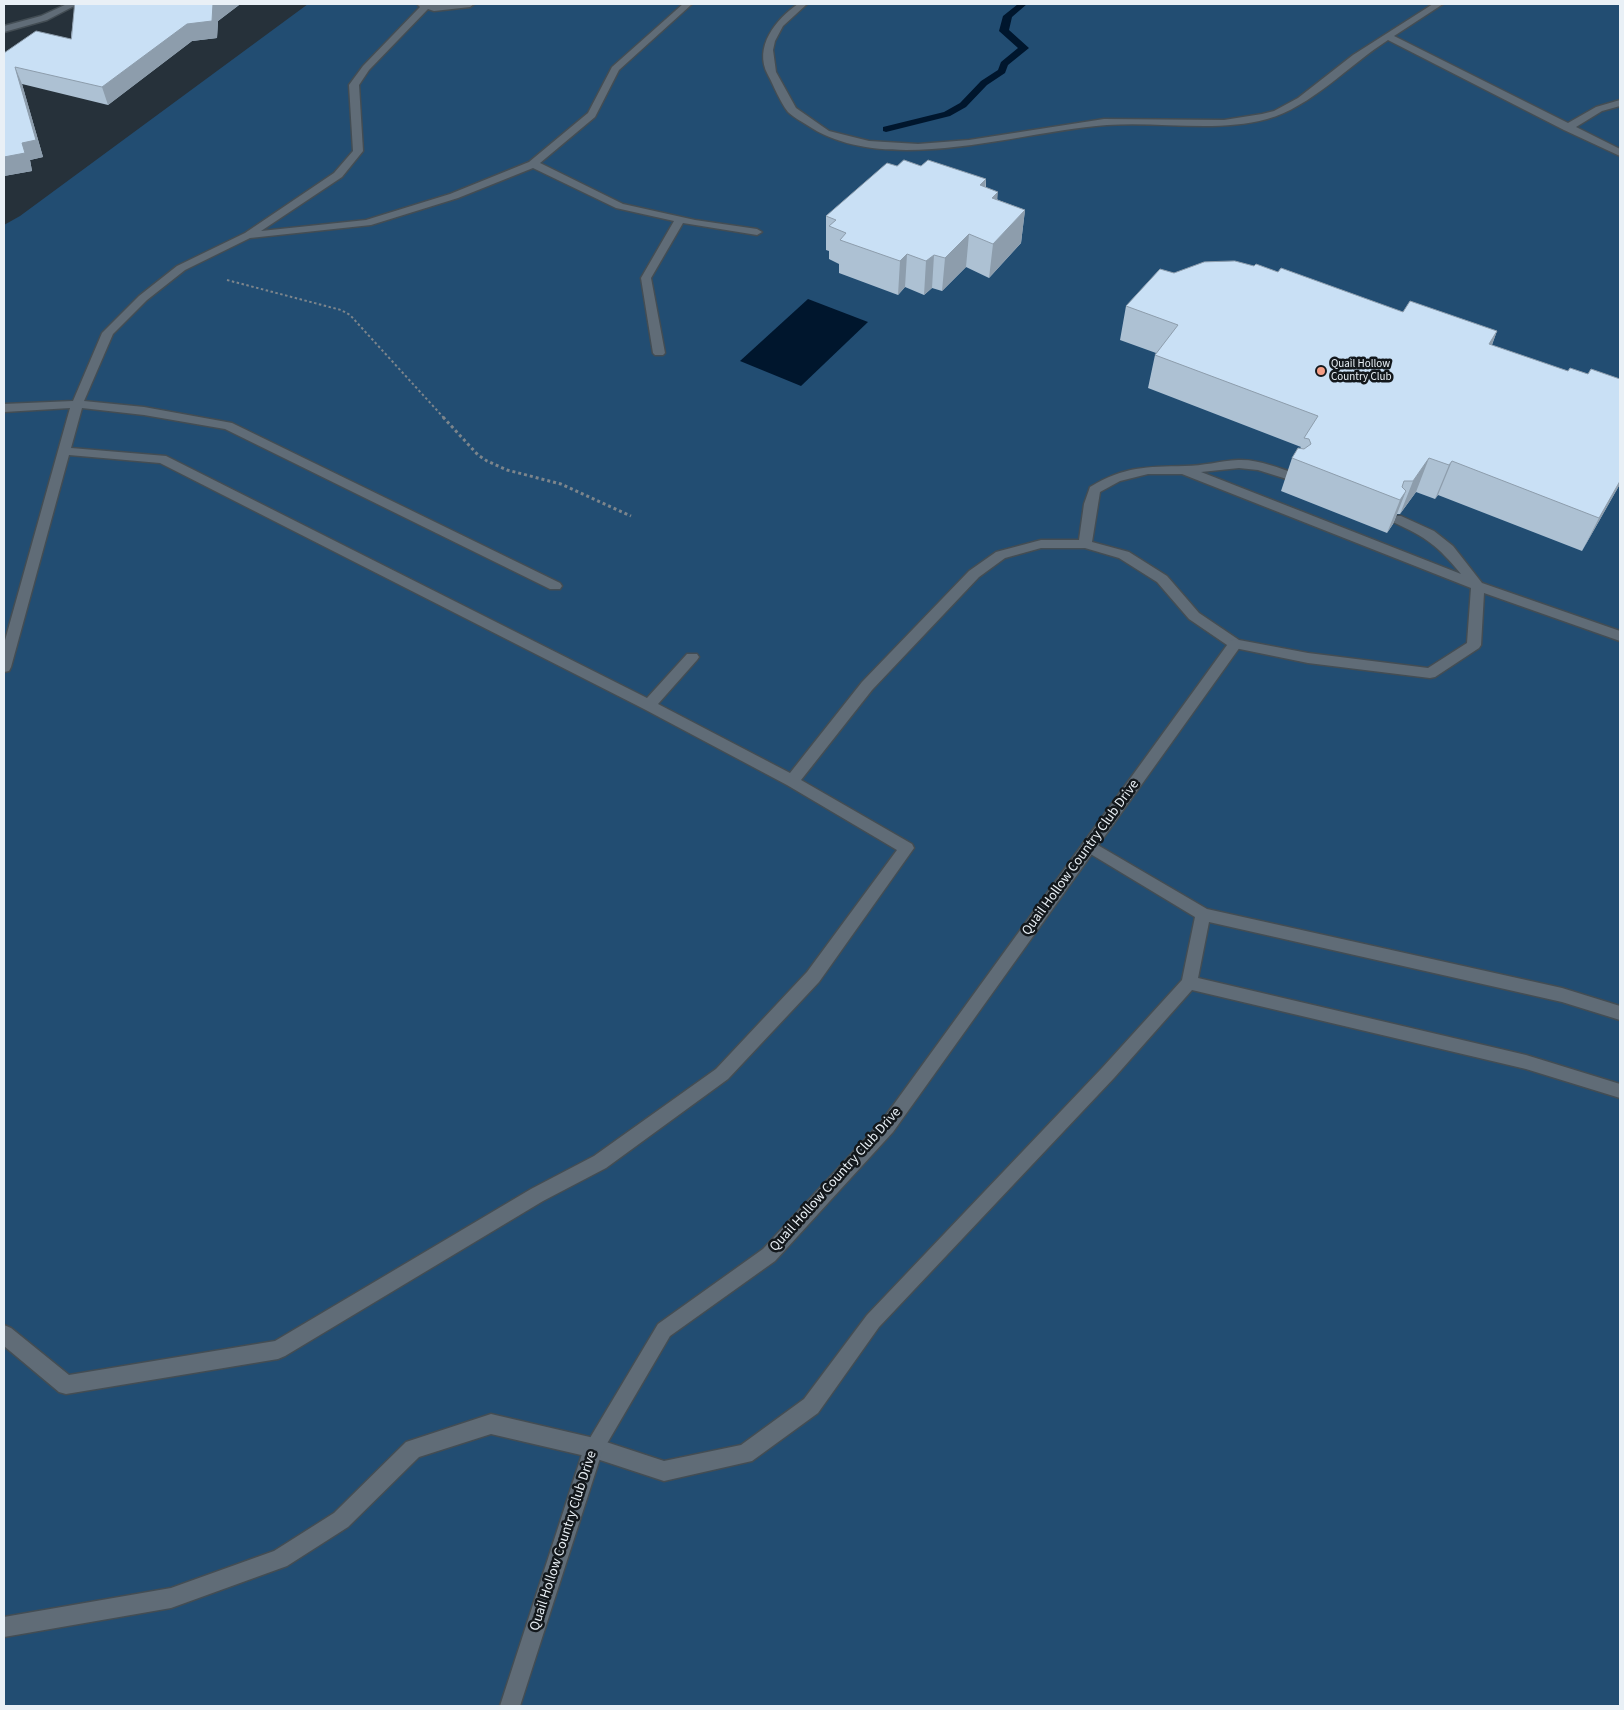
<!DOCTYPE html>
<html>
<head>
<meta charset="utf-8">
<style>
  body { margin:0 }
  #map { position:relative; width:1624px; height:1710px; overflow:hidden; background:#26313a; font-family:"Source Sans 3",sans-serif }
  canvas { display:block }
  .frame { position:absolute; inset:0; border:5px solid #e9f0f6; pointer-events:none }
</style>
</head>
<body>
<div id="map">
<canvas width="1624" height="1710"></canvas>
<div class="frame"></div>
</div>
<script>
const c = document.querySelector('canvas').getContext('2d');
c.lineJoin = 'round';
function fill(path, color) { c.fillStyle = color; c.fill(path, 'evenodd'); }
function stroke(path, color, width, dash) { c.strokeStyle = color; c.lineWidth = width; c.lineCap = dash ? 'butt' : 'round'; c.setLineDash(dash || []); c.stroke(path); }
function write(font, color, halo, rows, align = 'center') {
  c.font = font + ' "Source Sans 3",sans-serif'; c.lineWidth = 5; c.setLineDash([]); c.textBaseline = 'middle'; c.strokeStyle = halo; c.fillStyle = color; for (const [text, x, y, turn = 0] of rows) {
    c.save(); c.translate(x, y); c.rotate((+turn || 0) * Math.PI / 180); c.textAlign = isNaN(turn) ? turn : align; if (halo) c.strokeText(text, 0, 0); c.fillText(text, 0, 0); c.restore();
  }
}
const green = new Path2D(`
  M308,4H1620V1706H4V225L20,216Z`);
const water = new Path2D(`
  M808,299L868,322L801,386L740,361Z`);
const stream = new Path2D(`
  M1018,4H1027L1012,17L1009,30L1029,48L1008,65L1005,73L987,85L966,107L950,116L886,132L883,131V127L944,112L960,103L981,81L998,70L1001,62L1018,48L999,31L1003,16Z`);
const pathFar1 = new Path2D(`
  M227,280L341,310L350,315L444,418`);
const path = new Path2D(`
  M443,417L478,455L487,461L507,470L561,484L631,516`);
const service = new Path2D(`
  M417,4H474L470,7L434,11L428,9L369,70L359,85L363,151L342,177L261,231L366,220L450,194L529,162L588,113L612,67L683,4H692L619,70L595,117L540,163L623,204L695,220L757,229L762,232L757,235L683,223L651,278L665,353L663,355H655L653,353L641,278L674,221L616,208L533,168L458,198L371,225L250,238L185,270L147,300L113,334L84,401L144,407L232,423L560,583L562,586L560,589H550L225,429L144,415L82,408L71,448L166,456L647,698L687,654H697L699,657L697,660L658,704L790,773L862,682L969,571L996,552L1041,540H1079L1084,504L1090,487C1125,466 1146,467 1185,466C1203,466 1220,461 1238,460C1259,459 1278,468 1297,474L1299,477L1293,481L1258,470L1239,468L1201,472L1461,574C1437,545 1427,538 1393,522L1391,519L1393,516H1401L1434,531L1453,546L1482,583L1620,631V641L1484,593L1481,645L1479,648L1435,677L1430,678L1308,663L1230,647L1189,619L1157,582L1119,558L1085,548H1041L1005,558L979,577L872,690L801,780L912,844L914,848L819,982L728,1079L606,1168L543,1201L285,1356L278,1359L66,1394L59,1392L4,1346V1325L11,1328L69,1375L275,1341L531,1189L594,1156L716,1069L807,972L897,850L787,785L644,709L160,463L69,455L11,667L9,671L4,672V644L70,408L4,412V404L73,401L102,333L139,296L177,266L245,233L334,173L353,151L349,85L363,66L420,7ZM1148,474H1182L1471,588L1467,643L1428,668L1308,653L1239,640L1199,613L1167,576L1129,552L1092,542L1100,492L1120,481Z
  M798,4H807L783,26L775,41L773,50L776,72L796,108L829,131L869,141L918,144L969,140L1104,119L1224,120L1262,114L1274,111L1298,98L1353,55L1433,4H1443L1394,36L1568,123L1596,107L1620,100V106L1602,111L1576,127L1620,149V156L1564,130L1388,40C1349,65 1311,107 1267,119C1215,133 1160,121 1107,125C1020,131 885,178 807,125C801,121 793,117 788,112C780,102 774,86 768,75C753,47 776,19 798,4Z
  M1089,840L1207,909L1562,988L1620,1006V1020L1562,1002L1209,922L1198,978L1526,1055L1620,1084V1098L1526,1069L1192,990L1114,1078L879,1327L818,1413L752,1461L664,1481L594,1458L491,1434L419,1457L348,1527L287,1566L171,1608L4,1637V1617L171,1588L274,1551L334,1513L406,1442L491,1414L594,1438L664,1461L741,1445L804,1399L867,1315L1102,1068L1182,980L1195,917L1084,850L1082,846L1084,842Z`);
const minor = new Path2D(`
  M67,4H78L47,20L4,32V26L41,16Z
  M1235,639L1240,641L1242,644L1240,647L893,1132L775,1261L670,1336L602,1452L520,1706H500L584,1448L658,1324L763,1249L881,1122L1230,641Z`);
const wall = new Path2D(`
  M75,4H238L239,5L218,21L217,38L192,41L108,105L22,84L43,157L30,160L32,171L4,176V53L71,39Z
  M897,166H921L986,179V188L998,200L1025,210L1021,243L989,278L966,267L942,291L932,288L924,295L905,287L898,295L839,273V264L829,259V251L826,250V216Z
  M1278,272L1403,312L1497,331L1492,345L1620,484L1582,551L1438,495L1435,499L1416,492L1400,514H1397L1393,524L1387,533L1281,491L1292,458L1301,447L1148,388L1155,355L1156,353L1120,340L1126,306L1174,273Z`);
const shadedWall = new Path2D(`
  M213,4H238L239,5L218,21L217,38L192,41L108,105L102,87Z
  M15,67L22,84L43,157L30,160L32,171L4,176V157L22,143Z
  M986,179L983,212L980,185Z
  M998,192L995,225L992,198Z
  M1025,210L1021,243L989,278L993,244Z
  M969,234L966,267L942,291L945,258Z
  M907,254L905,287L898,295L900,261Z
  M934,255L932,288L924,295L926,261Z
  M1497,331L1484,365L1489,344Z
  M1429,458L1416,492L1400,514L1413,481Z
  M1452,461L1438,495L1435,499L1449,465Z
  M1620,481V484L1582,551L1599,518Z
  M1406,491L1393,524L1387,533L1400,500Z`);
const building = new Path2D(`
  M75,4H213L212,21L187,24L102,87L15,67L36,140L22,143L25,153L4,157V53L36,31L71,39Z
  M904,160L921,166L928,160L986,179L980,185L998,192L992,198L1025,210L993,244L969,234L945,258L934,255L926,261L907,254L900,261L840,240L846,233L829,226L836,220L826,216L887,163L897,166Z
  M1235,261L1254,266L1256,264L1278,272L1281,268L1403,312L1410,301L1497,331L1489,344L1568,371L1570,368L1588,374L1591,369L1620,379V481L1599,518L1452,461L1449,465L1429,458L1413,481H1404L1402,487L1406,491L1400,500L1292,458L1298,448L1304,449L1311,444L1309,439L1304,438L1318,416L1155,355L1178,325L1126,306L1160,269L1174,273L1204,262Z`);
const markers = [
  [1321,371,5,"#f49e86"]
];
const farPoinames = [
  ["Quail Hollow",1331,365],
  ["Country Club",1331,378]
];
const streetNames = [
  ["Quail Hollow Country Club Drive",1081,858,-54],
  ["Quail Hollow Country Club Drive",836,1180,-48],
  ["Quail Hollow Country Club Drive",564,1541,-72]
];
fill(green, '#224d72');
fill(water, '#00162d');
fill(stream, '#00162d');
stroke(service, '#434d54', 3);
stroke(minor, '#434d54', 3);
stroke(pathFar1, '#7c858c', 2, [2.5, 2.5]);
stroke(path, '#7c858c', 3, [3, 3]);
fill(service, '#606c77');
fill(minor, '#606c77');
fill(wall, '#adc1d3');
fill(shadedWall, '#8d9dac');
fill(building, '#c9e0f5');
stroke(building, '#8d9dac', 1);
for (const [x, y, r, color] of markers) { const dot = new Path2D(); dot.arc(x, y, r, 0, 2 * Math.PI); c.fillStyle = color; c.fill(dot); stroke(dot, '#13181c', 2); }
write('11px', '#e9f0f6', '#13181c', farPoinames, 'left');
write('14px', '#e9f0f6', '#13181c', streetNames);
</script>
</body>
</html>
